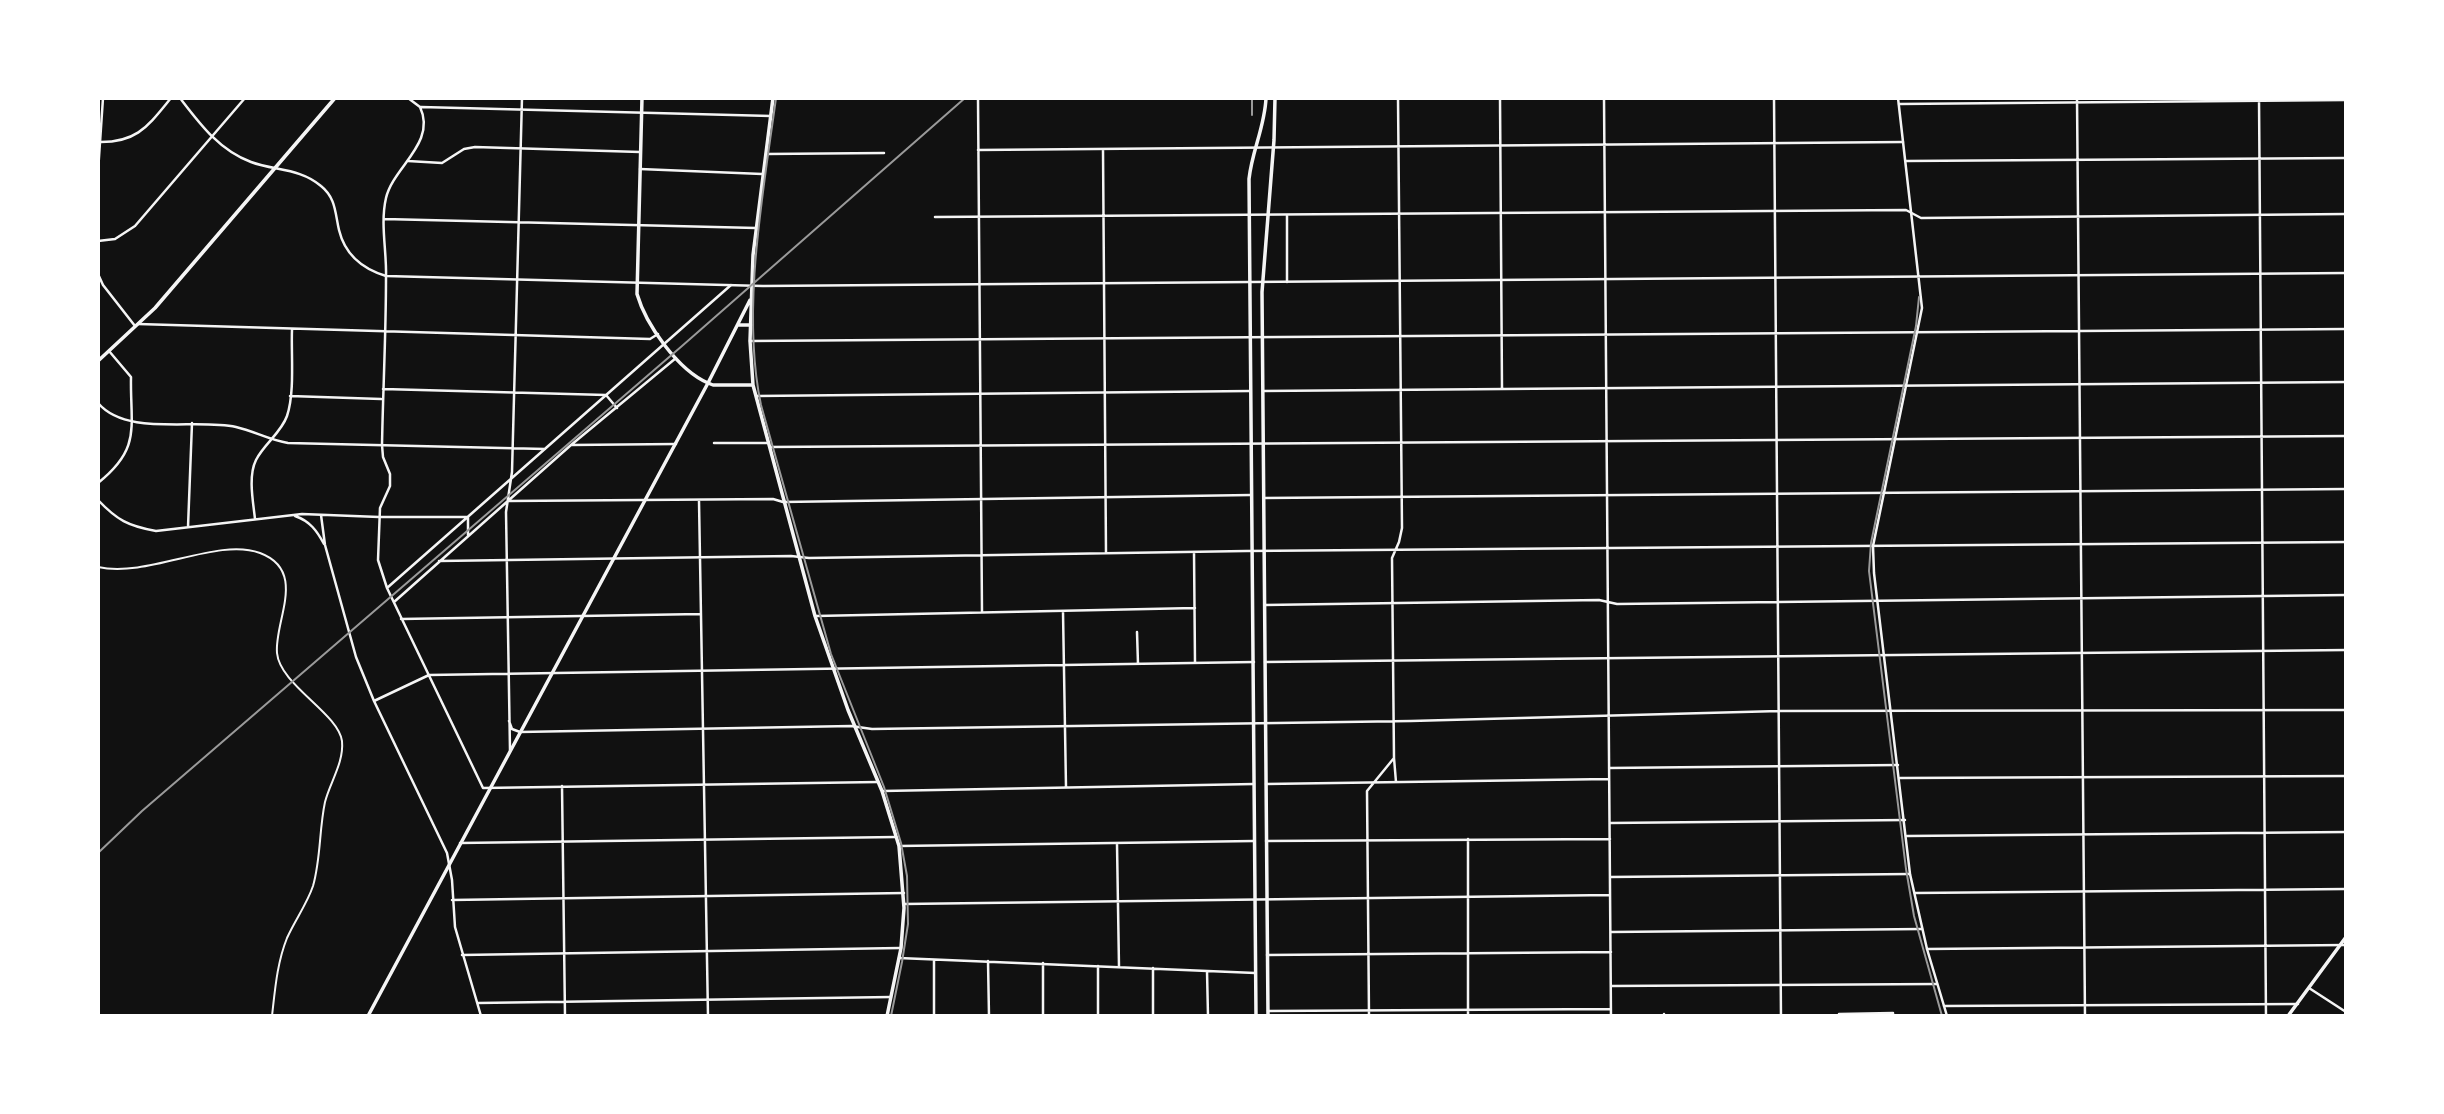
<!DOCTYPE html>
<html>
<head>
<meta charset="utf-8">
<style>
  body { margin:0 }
  #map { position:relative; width:2444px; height:1114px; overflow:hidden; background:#111; font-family:"DM Sans",sans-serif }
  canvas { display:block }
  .frame { position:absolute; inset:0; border:100px solid #fff; pointer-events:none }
</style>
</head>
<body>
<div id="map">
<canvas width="2444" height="1114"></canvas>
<div class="frame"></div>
</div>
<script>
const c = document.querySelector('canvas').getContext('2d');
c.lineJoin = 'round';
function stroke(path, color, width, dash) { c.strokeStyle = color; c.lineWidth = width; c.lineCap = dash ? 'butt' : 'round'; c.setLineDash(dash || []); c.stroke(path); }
const pedestrian = new Path2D(`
  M98,567C149,578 217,537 260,553C308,571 274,621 277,653C280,685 338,713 342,741C344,763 330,782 325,802C319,830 321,858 313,886C307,904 295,920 287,938C277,963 275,990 272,1016`);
const minor = new Path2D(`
  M408,98L420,107
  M978,98L982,612
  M1500,98L1502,389
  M1604,98L1611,1016
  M1774,98L1781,1016
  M2077,98L2085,1016
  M2259,98L2266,1016
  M1899,104L2346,100
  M420,107C437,143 393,167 386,198C380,224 387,252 386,278C386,334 383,390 382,445L383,457L390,474V486L380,508L378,560L387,588L483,788L878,782
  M421,107L771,116
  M98,142C137,143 148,126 171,98
  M978,150L1903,142
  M1103,150L1106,553
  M766,154L884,153
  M408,161L442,163L464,149L475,147L640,152
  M1906,161L2346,158
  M640,169L762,174
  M98,172L103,98
  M1287,216V282
  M935,217L1906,210L1921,218L2346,214
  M384,219L756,228
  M98,241L115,239L135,226L245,98
  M98,274L103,285L135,326
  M138,324L650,339L658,334
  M750,341L2346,329
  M383,389L606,395L617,408
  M1263,391L2346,382
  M290,396L381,399
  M757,396L1250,391
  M98,403C127,437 195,418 236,427C254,431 269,440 288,443L545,449
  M714,443H769
  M571,445L676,444
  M770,447L2346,436
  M98,483C142,448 130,427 131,377L109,351
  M1264,498L2346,489
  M98,500C117,520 128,526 156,531L302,514L379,517H468V535
  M509,501L773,499L783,502L1251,495
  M699,501L708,1016
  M321,515L325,545L356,657L374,701L447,853L452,880L455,927L481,1016
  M295,516C310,521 317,531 324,544
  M255,519C253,501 248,476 256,460C264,444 281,433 287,416C295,392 291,355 292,330
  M188,527L192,423
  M1194,552L1195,663
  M439,561L791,556L809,558L1246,551L2346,542
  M387,588L731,285
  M394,602L571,445L676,358
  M1265,605L1599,600L1617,604L2346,595
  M1063,612L1066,787
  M816,616L1195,608
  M401,619L701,614
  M1137,632L1138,664
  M1265,662L2346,650
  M374,701L429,675L1254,662
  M509,721L512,729L520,732L851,726L872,729L1411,721L1779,711L2346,710
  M510,750L506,512L512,472L522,98
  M1394,758L1396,782
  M1609,768L1898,765
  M1900,778L2346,776
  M1266,784L1609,779
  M562,786L565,1016
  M883,791L1254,784
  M1610,823L1905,820
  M1907,836L2346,832
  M1468,839V1016
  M1266,841L1610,839
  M460,843L896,837
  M1117,844L1119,967
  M899,846L1254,841
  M1610,877L1910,874
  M1915,893L2346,889
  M452,900L904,893
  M904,904L1610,895
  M1611,932L1922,929
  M1927,949L2346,945
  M462,955L900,948
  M1267,955L1611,952
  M899,958L1255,973
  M934,960V1016
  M988,961L989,1016
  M1043,963V1016
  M1098,966V1016
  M1153,968V1016
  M1207,971L1208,1016
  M1611,986L1937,984
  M2309,988L2346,1012
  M478,1003L891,997
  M1944,1006L2298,1004
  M1268,1011L1611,1009
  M1664,1014V1016
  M1369,1016L1367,791L1394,758L1392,558L1399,542L1402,528L1398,98
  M1839,1016V1014L1893,1013V1016`);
const tertiary = new Path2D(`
  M180,98C200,124 219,150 251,162C275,171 300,168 321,186C336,198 335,213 339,230C345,255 363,269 386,276L763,286L2346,273
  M1898,98L1922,308L1873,546L1874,573L1910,874L1927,949L1947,1016`);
const secondary = new Path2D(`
  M773,98L753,255L750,341L753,385L815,616L848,710L882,791L899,846L904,908L901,948L887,1016
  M750,300L708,383L713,385H753
  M738,325H751
  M98,361L155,308L335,98`);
const primary = new Path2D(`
  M368,1016L708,383C678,370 646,325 637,294L642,98
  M1256,1016L1249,179C1252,151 1265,126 1266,98
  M1268,1016L1262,292L1274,140L1275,98
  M2288,1016L2346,937`);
const rail = new Path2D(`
  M776,98C763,194 741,310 761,405L831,654L884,787L901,843L907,876L908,924L902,962L891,1016
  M1252,98V115
  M1919,297L1916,326L1871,543L1869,571L1906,869L1914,916L1942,1016
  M98,853L142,811L682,346L965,98`);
stroke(pedestrian, '#f5f5f5', 2);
stroke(minor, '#f5f5f5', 2.5);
stroke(tertiary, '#f5f5f5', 2.5);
stroke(secondary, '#f5f5f5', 3.5);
stroke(primary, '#f5f5f5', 3.5);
stroke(rail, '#9a9a9a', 2);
</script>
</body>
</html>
